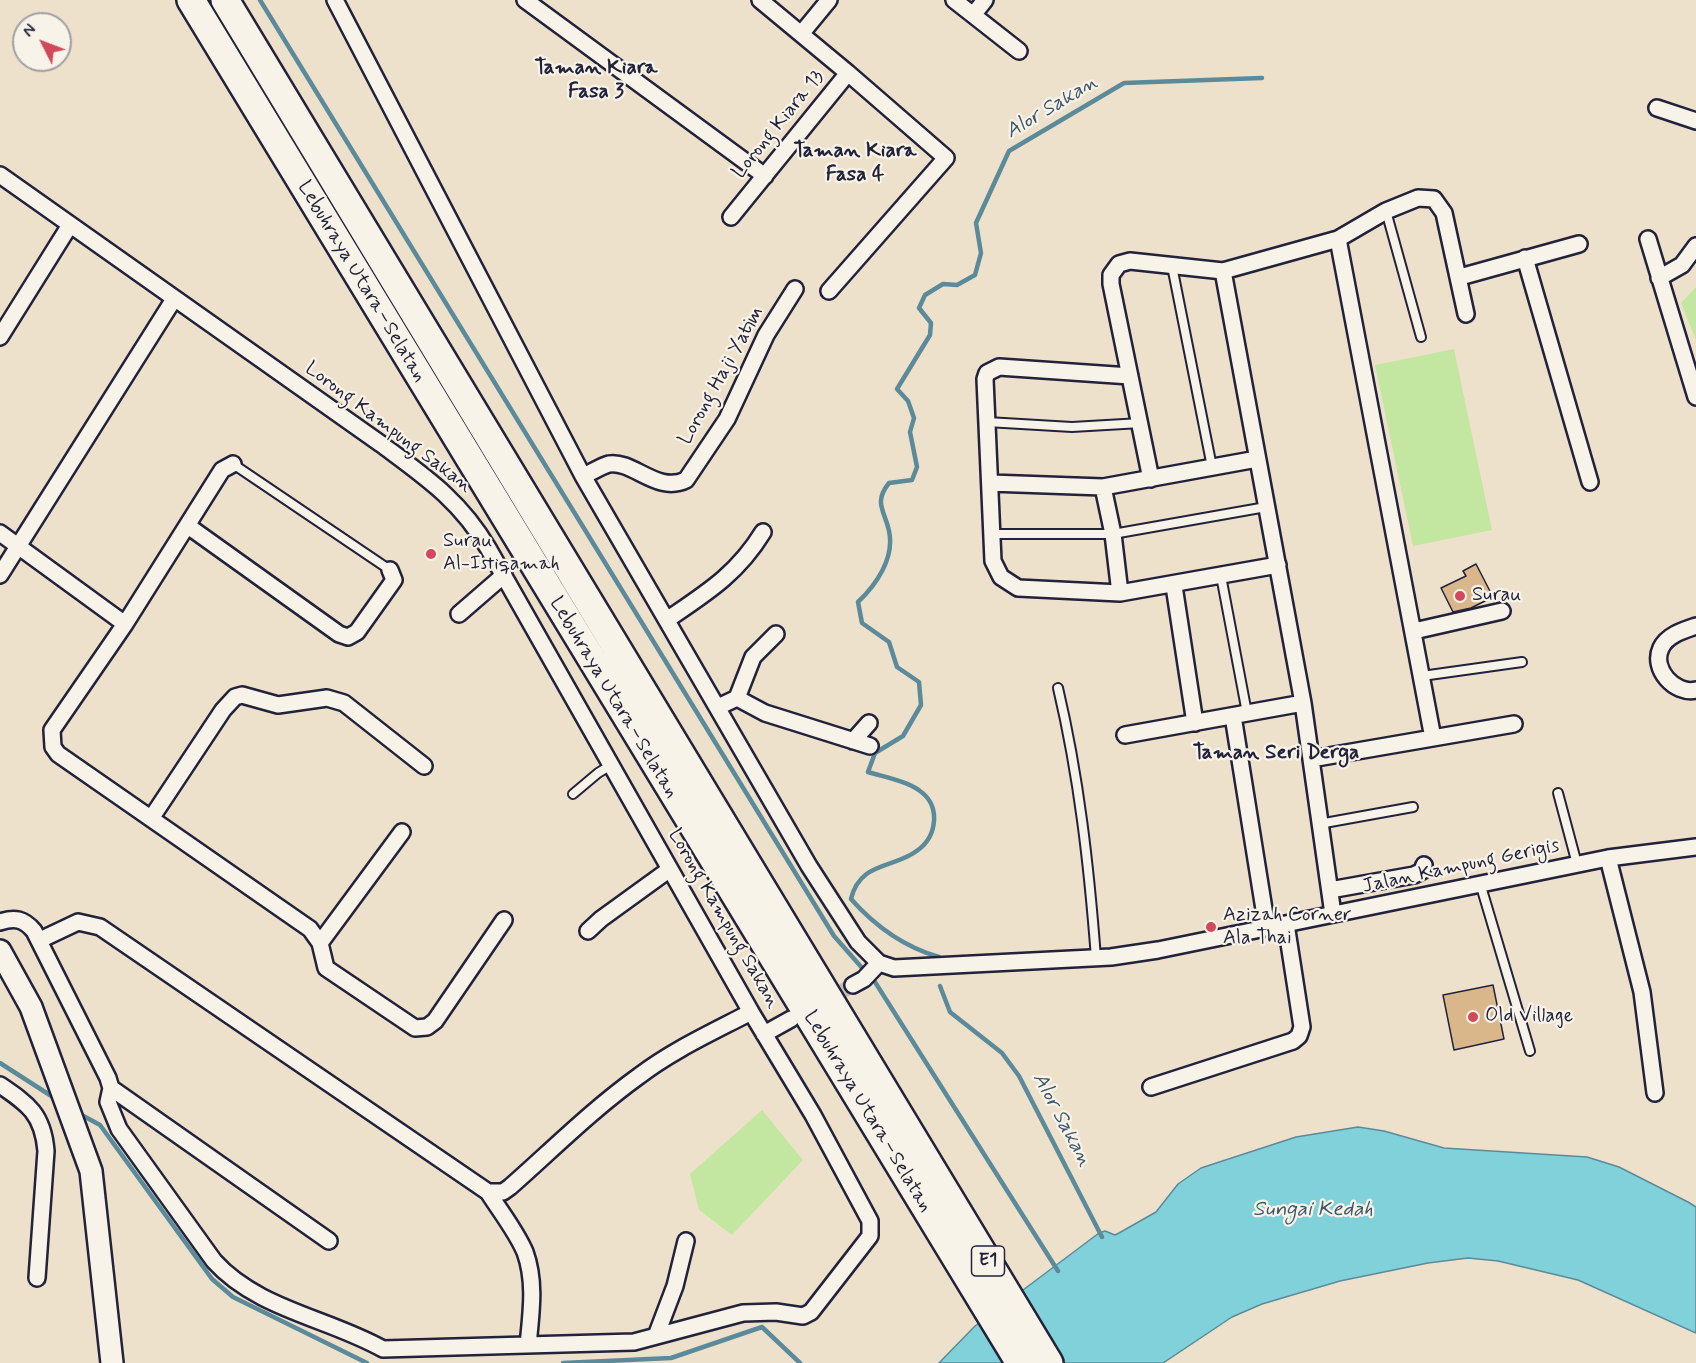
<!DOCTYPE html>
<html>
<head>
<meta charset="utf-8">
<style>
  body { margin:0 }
  #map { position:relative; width:1696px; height:1363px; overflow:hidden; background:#eee1cc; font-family:Mynerve,sans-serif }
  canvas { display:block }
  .north { position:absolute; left:12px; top:12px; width:60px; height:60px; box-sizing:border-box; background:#f7f3e8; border:2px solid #a29fa3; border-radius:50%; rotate:312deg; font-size:16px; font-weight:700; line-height:24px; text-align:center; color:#22223b }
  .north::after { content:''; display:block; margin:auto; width:21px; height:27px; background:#d1495b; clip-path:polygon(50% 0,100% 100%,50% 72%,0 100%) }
</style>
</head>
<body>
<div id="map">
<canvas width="1696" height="1363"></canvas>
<div class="north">N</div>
</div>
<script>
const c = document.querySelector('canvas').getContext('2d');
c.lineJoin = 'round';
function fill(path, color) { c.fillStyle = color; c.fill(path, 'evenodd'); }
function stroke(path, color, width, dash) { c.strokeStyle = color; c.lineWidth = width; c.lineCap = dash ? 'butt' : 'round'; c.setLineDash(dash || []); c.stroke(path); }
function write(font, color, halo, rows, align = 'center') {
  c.font = font + ' Mynerve,sans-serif'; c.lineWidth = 4.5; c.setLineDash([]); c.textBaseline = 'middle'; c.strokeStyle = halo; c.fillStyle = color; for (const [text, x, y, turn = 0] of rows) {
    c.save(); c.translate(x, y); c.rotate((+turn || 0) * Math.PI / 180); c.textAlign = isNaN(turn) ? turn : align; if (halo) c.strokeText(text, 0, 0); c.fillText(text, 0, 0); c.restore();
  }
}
const green = new Path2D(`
  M1696,287V340L1681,303Z
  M1454,349L1492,530L1413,546L1375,365Z
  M762,1110L803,1160L732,1235L699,1210L690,1174Z`);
const water = new Path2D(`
  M1358,1127L1384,1131L1444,1148L1587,1157L1619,1167L1688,1202L1696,1207V1333L1578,1280L1498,1261L1468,1258L1428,1263L1340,1281L1262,1304L1232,1317L1163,1363H939L975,1326L1099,1233L1105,1231L1115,1235L1119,1233L1156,1212L1178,1184L1201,1168L1296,1137Z`);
const stream = new Path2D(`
  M260,0L834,936L863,969
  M939,957C904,947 875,926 851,899C860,861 894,869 918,850C937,836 941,806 920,791C907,781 884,777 868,772L875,753L903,736L921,705L919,682L897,667L889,642L862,623L858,602C876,585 895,558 889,531C885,511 873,503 889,483L912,480L917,467L910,432L914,418L908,401L897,389L930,335L931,323L919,308L925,295L943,284L957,285L975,275L981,253L976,223L1009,151L1124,83L1262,78
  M875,982L1058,1271
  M940,986L950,1012L1002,1053L1019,1076L1102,1237
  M0,1063L56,1099
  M78,1113L100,1125L212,1279L233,1297L367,1363
  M563,1363L671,1358L762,1327L800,1363`);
const building = new Path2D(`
  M1476,564L1493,597L1471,608L1453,612L1441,588L1466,576L1463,571Z
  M1493,985L1504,1039L1454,1050L1443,995Z`);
const streetTunnel = new Path2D(`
  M823,1002L853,985`);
const lane = new Path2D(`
  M1386,211L1421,337
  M1172,266L1212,467
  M987,422L1072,427L1141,423
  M233,464L390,570
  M992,534H1113L1266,507
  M1221,576L1247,713
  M1422,676L1522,662
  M1058,688C1079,777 1089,866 1096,958
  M1558,793L1577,864
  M573,794L598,773L611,765
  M1319,824L1413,807
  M1480,883L1530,1051`);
const street = new Path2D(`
  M335,0L583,476L809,866L858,942L879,963L894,968L1111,957L1158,950L1608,858L1696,847
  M525,0L765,176
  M760,0L848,73
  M954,0L1019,51
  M973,15L985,0
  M801,34L829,0
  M1657,108L1696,121
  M0,175L381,444C424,476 460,500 488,548L751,1012L813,1115L870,1221V1236L811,1312L803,1316L776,1312L743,1313L634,1342L383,1349C328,1318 257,1309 214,1261L119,1129L108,1102L111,1088L108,1078L34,931C24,919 15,917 0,922
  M731,217L848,73L946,158L829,291
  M1338,239L1433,738
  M1648,239L1696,397
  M1525,258L1590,482
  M1223,271L1303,703L1333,914
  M1460,277L1579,244
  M1659,278L1682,265L1696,246
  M0,337L70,225
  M1130,376L999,367L987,373L985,379L993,561L1001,577L1018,588L1120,593L1278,565
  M233,464L222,470L125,624L52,730L53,747L58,754L310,929L320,943L326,968L415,1028L427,1027L435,1021L504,920
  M583,476C591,473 601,466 609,464C633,460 657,494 686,480L727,419L766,335L795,289
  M1151,479L1111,284V275L1119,264L1130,261L1223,271L1338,239L1386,211L1418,198L1434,199L1444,213L1466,314
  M990,483L1103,487L1257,459
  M1103,487L1113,534L1120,593
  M188,526L339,634L348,637L357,632L394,580L390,570
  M0,533L125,624
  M0,575L174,299
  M1174,586L1195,723
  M459,614L504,575
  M668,619C708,592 738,573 763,532
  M1696,626C1684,630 1667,635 1661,648C1651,669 1675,695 1696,690
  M1414,631L1502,611
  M737,698L753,657L776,634
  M718,707L737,698L765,713L870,746
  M1233,716L1267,928
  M1125,735L1303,703
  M853,741L869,723
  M1311,759L1514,724
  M152,817L223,710L235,697L242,695L278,705L327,698L344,703L424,766
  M1608,858L1642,992L1655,1093
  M1330,890L1414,875L1422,871L1424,865
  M588,931L601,919L670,869
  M40,940L78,922L100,927L488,1192H503L510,1187C552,1150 593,1109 639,1076C673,1050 713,1032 751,1012
  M320,943L402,832
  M853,985L864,979L879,963
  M764,1034L791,1019
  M0,1085C28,1104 43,1114 46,1151L37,1278
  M1151,1087L1293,1041L1299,1036L1302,1027L1286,924
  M111,1088L329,1241
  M488,1192C500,1211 516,1231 525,1252C536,1282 531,1314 528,1345
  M656,1336L675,1286L686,1241`);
const secondary = new Path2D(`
  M0,951L31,1007L91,1171L112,1363`);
const highway = new Path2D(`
  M191,0L1020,1363
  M225,0L1049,1363`);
const markers = [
  [431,554,6,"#d1495b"],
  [1460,596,6,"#d1495b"],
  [1211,927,6,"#d1495b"],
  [1473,1017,6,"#d1495b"]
];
const shields = [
  [988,1261,33]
];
const shieldNames = [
  ["E1",988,1261]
];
const streetNames = [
  ["Lorong Kiara 13",779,125,-51],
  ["Lebuhraya Utara–Selatan",361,282,59],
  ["Lorong Haji Yatim",722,376,-61],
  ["Lorong Kampung Sakan",388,428,37],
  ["Lebuhraya Utara–Selatan",613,698,59],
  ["Jalan Kampung Gerigis",1461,867,-12],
  ["Lorong Kampung Sakan",723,919,60],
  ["Lebuhraya Utara–Selatan",867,1112,59]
];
const poiNames = [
  ["Surau",443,542],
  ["Al-Istiqamah",443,565],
  ["Surau",1472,596],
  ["Azizah Corner",1223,916],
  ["Ala Thai",1223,939],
  ["Old Village",1485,1017]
];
const neighbourhoodNames = [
  ["Taman Kiara",596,69],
  ["Fasa 3",596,93],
  ["Taman Kiara",855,152],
  ["Fasa 4",855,176],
  ["Taman Seri Derga",1276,754]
];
const waterNames = [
  ["Alor Sakan",1052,108,-31],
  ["Alor Sakan",1061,1120,62],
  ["Sungai Kedah",1313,1211]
];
fill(green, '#c3e7a1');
fill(water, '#81d1da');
stroke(water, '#5b8b9a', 1.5);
stroke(stream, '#5b8b9a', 4.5);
fill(building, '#d9b78b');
stroke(building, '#22223b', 1.5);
stroke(streetTunnel, '#c5bbaf', 15, [15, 8]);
stroke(lane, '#22223b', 12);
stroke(street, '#22223b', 20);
stroke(secondary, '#22223b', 26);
stroke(highway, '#22223b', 32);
stroke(lane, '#f7f3e8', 8);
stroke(street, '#f7f3e8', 15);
stroke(secondary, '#f7f3e8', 21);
stroke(highway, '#f7f3e8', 27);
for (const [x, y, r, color] of markers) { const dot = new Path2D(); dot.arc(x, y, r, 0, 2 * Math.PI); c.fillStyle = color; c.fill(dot); stroke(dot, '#f7f3e8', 2); }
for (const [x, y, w] of shields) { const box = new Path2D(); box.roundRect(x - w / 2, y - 15, w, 30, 4.5); c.fillStyle = '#f7f3e8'; c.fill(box); stroke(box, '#22223b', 1.5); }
write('bold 18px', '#22223b', null, shieldNames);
write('20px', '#22223b', '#f7f3e8', streetNames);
write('20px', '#22223b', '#f7f3e8', poiNames, 'left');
write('bold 21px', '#22223b', '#f7f3e8', neighbourhoodNames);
write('italic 21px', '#3e576b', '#f7f3e8', waterNames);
</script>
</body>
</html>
